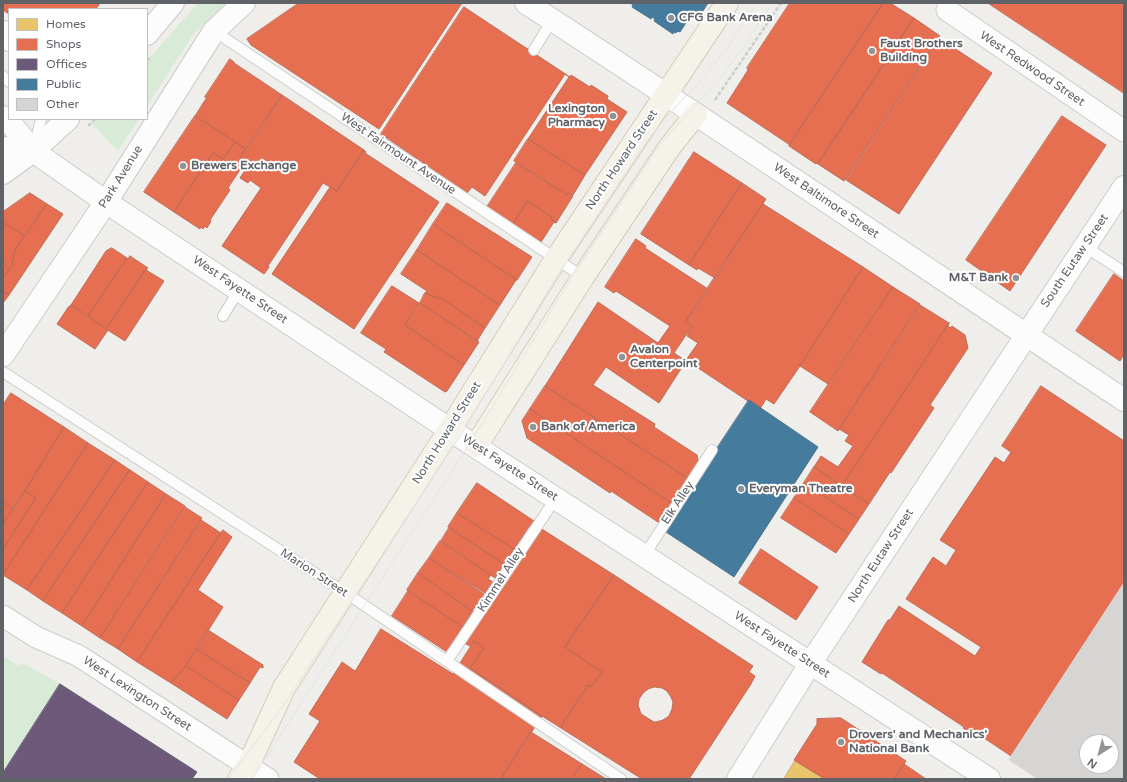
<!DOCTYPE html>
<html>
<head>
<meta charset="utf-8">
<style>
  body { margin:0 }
  #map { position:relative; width:1127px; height:782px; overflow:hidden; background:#efeeea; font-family:"Varela Round",sans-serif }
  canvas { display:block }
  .frame { position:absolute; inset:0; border:4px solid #5f6368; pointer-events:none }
  .legend { position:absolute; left:8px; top:8px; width:140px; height:112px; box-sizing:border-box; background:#fff; border:1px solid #bfc1c3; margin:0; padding:5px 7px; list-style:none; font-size:12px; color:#5f6368 }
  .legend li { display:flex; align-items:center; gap:8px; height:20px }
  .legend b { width:20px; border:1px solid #bfc1c3 }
  .north { position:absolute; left:1079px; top:734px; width:40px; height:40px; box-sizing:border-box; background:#fff; border:1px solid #bfc1c3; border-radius:50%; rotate:216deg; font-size:11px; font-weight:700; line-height:16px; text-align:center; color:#5f6368 }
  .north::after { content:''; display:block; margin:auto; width:14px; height:18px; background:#919496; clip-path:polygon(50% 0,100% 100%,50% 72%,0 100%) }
</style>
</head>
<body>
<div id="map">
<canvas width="1127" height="782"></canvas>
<div class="frame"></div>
<ul class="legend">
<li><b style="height:11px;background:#e9c46a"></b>Homes</li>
<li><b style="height:11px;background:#e76f51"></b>Shops</li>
<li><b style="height:11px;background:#6d597a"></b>Offices</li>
<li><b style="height:11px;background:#457b9d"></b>Public</li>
<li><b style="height:11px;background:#d6d5d3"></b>Other</li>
</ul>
<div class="north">N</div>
</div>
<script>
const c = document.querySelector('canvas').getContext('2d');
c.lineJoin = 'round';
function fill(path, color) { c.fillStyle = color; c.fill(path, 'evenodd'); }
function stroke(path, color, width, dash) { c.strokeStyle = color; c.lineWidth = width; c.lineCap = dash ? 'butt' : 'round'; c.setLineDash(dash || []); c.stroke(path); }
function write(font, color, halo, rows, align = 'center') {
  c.font = font + ' "Varela Round",sans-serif'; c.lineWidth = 4; c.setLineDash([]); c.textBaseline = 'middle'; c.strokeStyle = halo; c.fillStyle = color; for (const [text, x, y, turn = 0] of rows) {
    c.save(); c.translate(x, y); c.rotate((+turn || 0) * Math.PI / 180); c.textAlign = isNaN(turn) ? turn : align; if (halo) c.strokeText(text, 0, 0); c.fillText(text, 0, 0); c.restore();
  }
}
const green = new Path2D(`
  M198,3H226L193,35L147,106V61Z
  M95,119H139L118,151L91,123Z
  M3,656L19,666L22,663L60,684L3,773Z`);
const homes = new Path2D(`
  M795,761L825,779H784Z`);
const shops = new Path2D(`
  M3,3H100L96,9H34L31,7L30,9H9V14L3,10Z
  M299,3H462L379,129L251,45L247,39Z
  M790,3H883L790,145L727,103L748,70L747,68Z
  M883,3H890L914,18L818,164L817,163L816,164L789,146Z
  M988,3H1124V93Z
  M464,7L570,77L571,75L590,87L591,85L608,96L607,99L627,112L585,175L528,139L569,77L565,74L485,196L472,187L467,193L381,134Z
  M914,18L940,36L844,181L818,164Z
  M939,38L992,73L899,214L846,180Z
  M230,59L234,62V63L282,95L246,149L195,116L207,97H205Z
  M282,95L364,150L337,191L323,183L268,266L269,267L264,274L222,246L261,188L250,180L248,183L240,178L249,164L240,159Z
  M195,116L235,142L223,159L213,153L174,212L144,192Z
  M1062,116L1106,145L1010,291L966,260Z
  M528,139L585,175L573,195L568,193L567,195L514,161Z
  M235,142L246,149L240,159L245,162L228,188L230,190L210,220L211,221L207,228L205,226L203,229L201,227L200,229L174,212L213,153L223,159Z
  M364,150L366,152L365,153L439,202L354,329L272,274L330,187L337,191Z
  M694,152L742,183L689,265L641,234Z
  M516,163L567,195L568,193L573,196L556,223L551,219L552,217L528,201L513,224L487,207Z
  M742,183L766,199L715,278L698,268L697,270L689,265Z
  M30,193L47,204L25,236L3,222V212Z
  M528,201L552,217L551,219L556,223L554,222L541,242L513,224Z
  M447,203L532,257L517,280L433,224Z
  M47,204L63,214L9,295L3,291V278L12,265L15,250Z
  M763,204L863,267L800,366L774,404L766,399L760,409L686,360L698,343L687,336L692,326L686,321Z
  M3,222L25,236L15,250L12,265L9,270L3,261Z
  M433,224L517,280H516L500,305L417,250Z
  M636,239L646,246L645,248L708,289L686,321L692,326L674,353L686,361L659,403L606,367L593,385L655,424L654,427L697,455L699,465L689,479L545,386L598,302L658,343L670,326L616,291L614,293L605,287Z
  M112,248L127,258L88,316L71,305L106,251Z
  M417,250L500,305L485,328L441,298L440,299L425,293L427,291L401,274Z
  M130,256L148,268L145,270L106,329L88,316L127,258L128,259Z
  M3,261L9,270L3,278Z
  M863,267L893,287L828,384L800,366Z
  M147,269L146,270L164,281L125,341L106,329L145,270Z
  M1114,274L1124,281V354L1120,361L1076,331Z
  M392,286L419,303L405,325L464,365L447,391L445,392L384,352L386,349L361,333Z
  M893,287L920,304L838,431L810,412Z
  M3,291L9,295L3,303Z
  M425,293L440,299L441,298L485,328L477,341L420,303Z
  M420,303L479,342L464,365L405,325Z
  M71,305L108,330L95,349L57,324L69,306L70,307Z
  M920,305L949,323L842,486L814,467L821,456L838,467L853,446L845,441L849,435L839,429Z
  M949,323L948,326L950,328L952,326L965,335L968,348L930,405L934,408L891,473L890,472L869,504L842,486Z
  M545,386L692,481L673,504L530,409Z
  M1041,386L1124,441V583L1011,756L984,738L982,740L963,728L964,727L882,673L881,674L862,662L888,620H890L899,606L975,656L981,647L906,599L933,557L946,566L956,550L940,540L995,457L1004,463L1011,452L1002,446Z
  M11,393L64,427L14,509L3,502V405Z
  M530,409L673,504L661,524L611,491L610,493L527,438L522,421Z
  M64,427L88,443L3,575V549L36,498L25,491Z
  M88,443L115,460L27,590L3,575Z
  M115,460L130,470L43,601L27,590Z
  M814,467L869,504L859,519L804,483Z
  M130,470L148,482L62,613L43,601Z
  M148,482L166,494L82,626L62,613Z
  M477,483L534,521L531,526L530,525L514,549L457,513Z
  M804,483L859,519L849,534L794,498Z
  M25,491L36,498L3,549V524Z
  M166,494L185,506L100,638L82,626Z
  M794,498L849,534L836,553L781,518Z
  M3,502L13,508L3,524Z
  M185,507L202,518L118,649L100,638Z
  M457,513L514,549L504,564L448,527Z
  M201,520L221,533L137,662L118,649Z
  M537,526L614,575L565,647L602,672L591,687L588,685L564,721L561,728L542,716L470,668L484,648L474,641L470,646L464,643Z
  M449,528L504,564L495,578L441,541Z
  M223,530L232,537L198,590L223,607L186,666L171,683L137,662Z
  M440,541L491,575L488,579L493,582L485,593L429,558Z
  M761,549L818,587L796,620L739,583Z
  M429,558L484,594L472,611L418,573Z
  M418,573L474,612L473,615L471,614L463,627L407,590Z
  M614,575L753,666L749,672L755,676L751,684L689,779H642L561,728L564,721L588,685L591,687L602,672L565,647ZM655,687L662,688L667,691L671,697L673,702L672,709L669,716L663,720L656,722H654L641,714L638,705L639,699L643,693L648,689Z
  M408,591L463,627L447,652L392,616Z
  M381,629L453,674L474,641L484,648L470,668L542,716L501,779H320L294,762L320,721L309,714L342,662L355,671Z
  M208,630L263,665V668L260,667L250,683L196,649Z
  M196,649L250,683L239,700L186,666Z
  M186,666L239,700L227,719L171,683Z
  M841,718L906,761L894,779H825L794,760L817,724V719Z
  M531,732L582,764L572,779H501Z
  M582,764L606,779H572Z
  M904,764L926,779H894Z`);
const offices = new Path2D(`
  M60,684L197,772L192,779H3V773Z`);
const public = new Path2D(`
  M630,3H708L699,17L693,12L680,32L678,31L676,33L674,32L673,34L654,21L655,19L652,17L651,19L632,7L633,5Z
  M749,400L818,447L734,577L663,530Z`);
const building = new Path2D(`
  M1124,583V779H1038L1009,760ZM1087,742H1111V766H1087Z`);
const path = new Path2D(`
  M147,61L151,56
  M715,100L781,3
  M88,126L95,119`);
const service = new Path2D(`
  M214,31L583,277
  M534,50L552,20
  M3,76L9,82
  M35,144L41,119
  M1084,246L1124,272
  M223,316L239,290
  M3,372L346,593L621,779
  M644,556L712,450
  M447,661L556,498`);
const minor = new Path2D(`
  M947,10L1124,131
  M3,616L36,637L79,656L268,779`);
const tertiary = new Path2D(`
  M3,355L106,202L214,31L244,3
  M738,779L810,664L1124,187`);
const secondary = new Path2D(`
  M526,3C727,133 925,268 1124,400
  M3,32L9,40
  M147,34L173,3
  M3,117L12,125L33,151L106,202L470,443L989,779
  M3,148L33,151
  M3,173L33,151L68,119`);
const primary = new Path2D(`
  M476,446L583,277L669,148L696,114
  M239,779L248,766L284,688L450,429L556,259L727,3`);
const tram = new Path2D(`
  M228,779L283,706L460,436L559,273L648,139L679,103L699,83L732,41L757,3
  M252,779L470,443L575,272L660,144L720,78L743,48L772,3`);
const markers = [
  [671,18,4,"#919496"],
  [872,51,4,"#919496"],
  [613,116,4,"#919496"],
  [183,166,4,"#919496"],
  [1016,278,4,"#919496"],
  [622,357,4,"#919496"],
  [533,427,4,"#919496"],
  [741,489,4,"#919496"],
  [841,742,4,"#919496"]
];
const poiNames = [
  ["CFG Bank Arena",679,18],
  ["Faust Brothers",880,44],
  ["Building",880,58],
  ["Lexington",605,109,"right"],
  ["Pharmacy",605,123,"right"],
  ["Brewers Exchange",191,166],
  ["M&T Bank",1008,278,"right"],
  ["Avalon",630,350],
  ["Centerpoint",630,364],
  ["Bank of America",541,427],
  ["Everyman Theatre",749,489],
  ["Drovers' and Mechanics'",849,735],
  ["National Bank",849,749]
];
const streetNames = [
  ["West Redwood Street",1032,69,34],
  ["West Fairmount Avenue",398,154,34],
  ["North Howard Street",622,160,-56],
  ["Park Avenue",121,177,-58],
  ["West Baltimore Street",826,201,34],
  ["South Eutaw Street",1075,261,-56],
  ["West Fayette Street",240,290,34],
  ["North Howard Street",447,433,-58],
  ["West Fayette Street",510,468,33],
  ["Elk Alley",678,503,-57],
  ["North Eutaw Street",881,556,-57],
  ["Marion Street",314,573,33],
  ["Kimmel Alley",501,580,-57],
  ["West Fayette Street",782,645,33],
  ["West Lexington Street",137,694,33]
];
fill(green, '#d8ebd6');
fill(homes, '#e9c46a');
stroke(homes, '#c0a769', 1);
fill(shops, '#e76f51');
stroke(shops, '#be6b58', 1);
fill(offices, '#6d597a');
stroke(offices, '#695c75', 1);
fill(public, '#457b9d');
stroke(public, '#4d748d', 1);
fill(building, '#d6d5d3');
stroke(building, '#deddd9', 1);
stroke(service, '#cbcccc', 12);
stroke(minor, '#cbcccc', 23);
stroke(tertiary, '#cbcccc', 24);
stroke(secondary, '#cacacb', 24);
stroke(primary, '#d7ceb8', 24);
stroke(path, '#cacfcc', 2.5, [4, 2]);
stroke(service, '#fdfcfc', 10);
stroke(minor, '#fdfcfc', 21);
stroke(tertiary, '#fdfcfc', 22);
stroke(secondary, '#fdfcfc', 22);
stroke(primary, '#f4f2e9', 22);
stroke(tram, '#e4e4e4', 1);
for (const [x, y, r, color] of markers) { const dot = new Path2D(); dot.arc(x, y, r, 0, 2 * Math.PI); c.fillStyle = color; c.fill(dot); stroke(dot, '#fff', 1.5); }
write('bold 12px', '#5f6368', '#fff', poiNames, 'left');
write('12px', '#5f6368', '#fff', streetNames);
</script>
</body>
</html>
